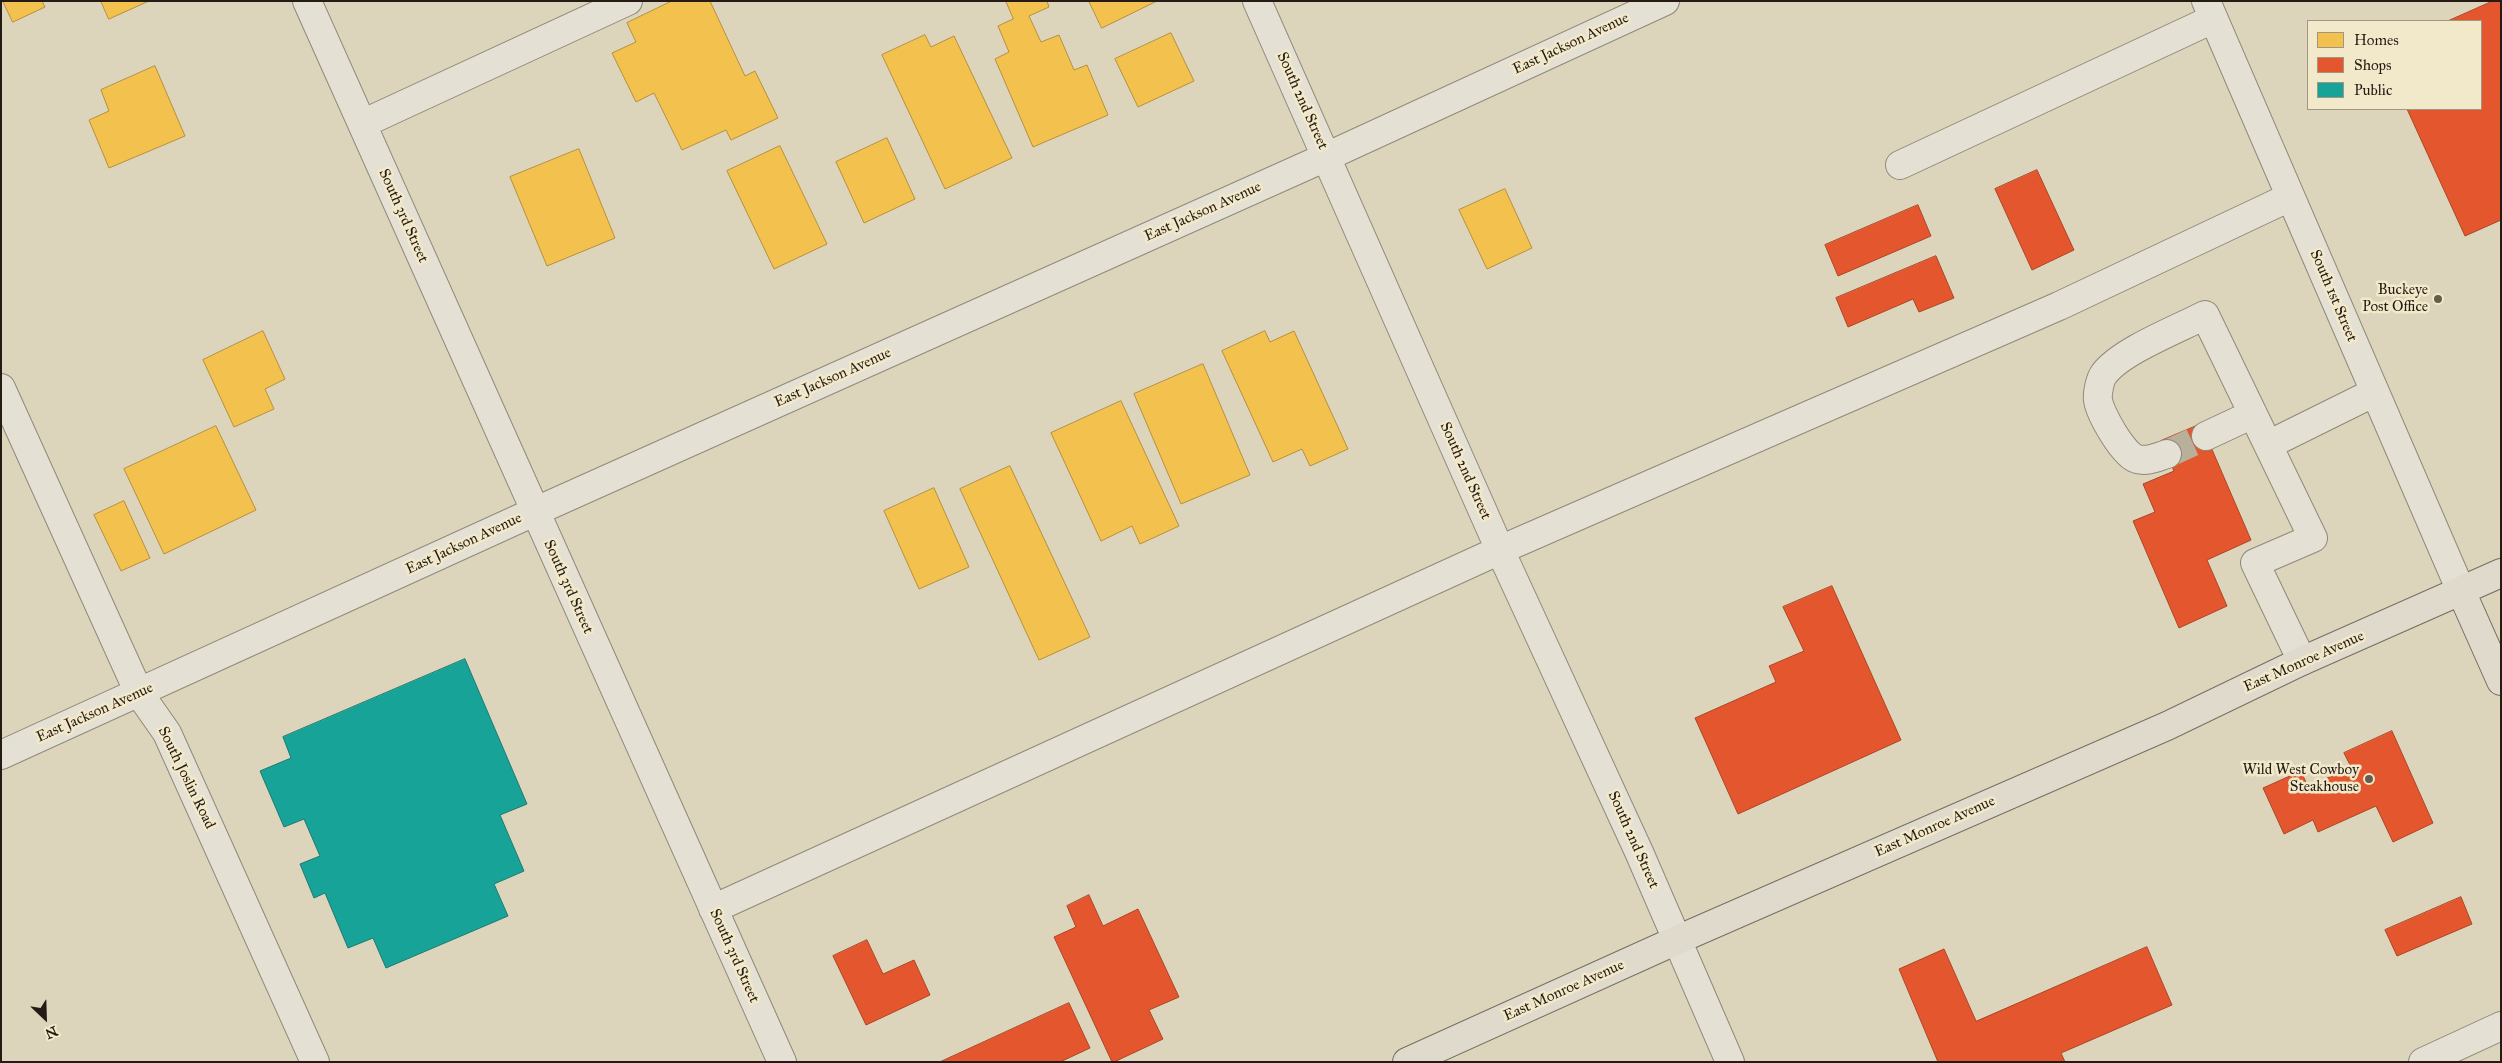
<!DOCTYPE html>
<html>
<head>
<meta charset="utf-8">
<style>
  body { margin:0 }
  #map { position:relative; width:2502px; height:1063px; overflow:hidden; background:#ddd5bb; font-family:"IM FELL Great Primer",serif }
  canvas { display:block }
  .frame { position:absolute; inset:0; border:2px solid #261b14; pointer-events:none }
  .legend { position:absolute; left:2307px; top:20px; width:175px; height:90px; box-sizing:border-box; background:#f2e9ca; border:1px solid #a09781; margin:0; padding:6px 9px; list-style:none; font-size:15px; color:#261b14 }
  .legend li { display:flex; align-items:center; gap:10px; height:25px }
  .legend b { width:25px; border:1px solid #a09781 }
  .north { position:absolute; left:20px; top:993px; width:50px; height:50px; -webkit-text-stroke:4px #f2e9ca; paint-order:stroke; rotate:156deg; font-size:14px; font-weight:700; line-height:20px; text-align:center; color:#261b14 }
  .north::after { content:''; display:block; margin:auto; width:18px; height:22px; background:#261b14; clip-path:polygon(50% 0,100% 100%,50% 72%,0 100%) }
</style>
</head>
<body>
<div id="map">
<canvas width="2502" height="1063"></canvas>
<div class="frame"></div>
<ul class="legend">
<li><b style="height:14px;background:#f2c14e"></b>Homes</li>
<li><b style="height:14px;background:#e4572e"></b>Shops</li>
<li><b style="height:14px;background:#17a398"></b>Public</li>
</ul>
<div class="north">N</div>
</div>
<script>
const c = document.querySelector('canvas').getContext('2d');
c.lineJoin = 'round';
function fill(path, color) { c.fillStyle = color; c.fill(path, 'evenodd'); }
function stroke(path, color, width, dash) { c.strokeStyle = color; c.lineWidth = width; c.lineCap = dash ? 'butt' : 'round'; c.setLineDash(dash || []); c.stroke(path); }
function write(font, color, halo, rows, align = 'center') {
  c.font = font + ' "IM FELL Great Primer",serif'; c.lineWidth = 5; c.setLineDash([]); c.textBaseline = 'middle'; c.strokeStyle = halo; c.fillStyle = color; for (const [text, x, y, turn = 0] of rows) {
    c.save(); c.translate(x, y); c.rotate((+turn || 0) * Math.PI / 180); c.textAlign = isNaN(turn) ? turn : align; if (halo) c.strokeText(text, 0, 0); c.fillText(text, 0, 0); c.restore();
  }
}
const homes = new Path2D(`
  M3,1H42L45,7L13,22Z
  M101,1H149L109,19Z
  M672,1H710L745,76L755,71L778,118L731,140L726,130L682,150L654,93L636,102L612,53L636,42L627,23Z
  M1006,1H1047L1049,7L1029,16L1041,42L1059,35L1074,70L1087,65L1108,115L1033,147L995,59L1009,52L998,26L1013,19Z
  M1089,1H1157L1102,28Z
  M1171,33L1194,81L1138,107L1115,59Z
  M925,35L931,47L954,36L1012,158L945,189L882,55Z
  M155,66L185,136L109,168L89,120L109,111L101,90Z
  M887,138L915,199L864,223L836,162Z
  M780,146L827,244L774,269L727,171Z
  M579,149L615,238L547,266L510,177Z
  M1505,189L1532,248L1487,269L1459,210Z
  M263,331L285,379L265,389L274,409L234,427L203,360Z
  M1265,331L1270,342L1294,331L1348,449L1310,466L1302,449L1273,462L1222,351Z
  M1203,364L1250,475L1181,504L1134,394Z
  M1121,401L1179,526L1140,544L1132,526L1101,541L1051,433Z
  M216,426L256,510L164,554L124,469Z
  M1010,466L1090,637L1039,660L960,489Z
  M934,488L969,567L919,589L884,511Z
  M124,501L150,558L121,571L94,515Z`);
const shops = new Path2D(`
  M2493,1H2501V220L2465,236L2407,109H2481V21H2448Z
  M2037,170L2074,250L2032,270L1995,189Z
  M1918,205L1931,236L1838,276L1825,245Z
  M1936,256L1954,298L1919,312L1913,299L1848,327L1836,298Z
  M2201,424L2251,540L2207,560L2227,606L2179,628L2133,521L2155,512L2143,484L2174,471L2161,441Z
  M1832,586L1901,740L1738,814L1695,718L1776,682L1769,666L1804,651L1783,607Z
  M2392,731L2433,823L2393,842L2376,806L2318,832L2313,820L2284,834L2263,788L2301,771L2308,787L2351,767L2344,753Z
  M1089,895L1103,926L1138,909L1179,997L1149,1010L1163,1039L1114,1062H1112L1054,937L1076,927L1067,906Z
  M2461,897L2472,924L2397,956L2385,930Z
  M867,940L883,974L914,960L930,995L866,1025L833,956Z
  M2147,947L2172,1005L2061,1053L2065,1062H1938L1899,969L1944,949L1976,1021Z
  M1069,1003L1090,1048L1060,1062H940Z`);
const public = new Path2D(`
  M465,659L527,804L500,815L524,871L494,884L508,916L386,968L373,938L348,948L325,893L314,898L300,864L320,856L304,819L284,827L260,771L291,758L283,737Z`);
const minorTunnel = new Path2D(`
  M2167,454L2206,436`);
const minor = new Path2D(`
  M307,1L782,1062
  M1257,1L1500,550L1639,852L1730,1062
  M2206,1L2461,591
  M362,124L628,1
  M1900,165L2213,19
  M1,388L139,693L167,733L315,1062
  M2206,436L2253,414
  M2167,454C2157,457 2148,462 2137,459C2124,456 2100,414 2098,400C2097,394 2100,379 2104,374C2121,351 2178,329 2205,315L2268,445
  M2302,661L2255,563L2313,538L2268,445L2375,392
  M1,755L534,512L1326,157L1665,1
  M713,909L1500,550L2059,306L2290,197
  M2423,1062L2501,1026`);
const major = new Path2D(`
  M2461,591L2501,681
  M1407,1062L1677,940L2167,726L2302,661L2501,573`);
const markers = [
  [2438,299,5,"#665c4e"],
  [2369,779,5,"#665c4e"]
];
const streetNames = [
  ["East Jackson Avenue",1571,44,-25],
  ["South 2nd Street",1302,101,66],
  ["East Jackson Avenue",1203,212,-24],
  ["South 3rd Street",403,216,66],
  ["South 1st Street",2333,296,67],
  ["East Jackson Avenue",833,378,-24],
  ["South 2nd Street",1465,471,66],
  ["East Jackson Avenue",464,544,-25],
  ["South 3rd Street",568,587,66],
  ["East Monroe Avenue",2304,662,-24],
  ["East Jackson Avenue",95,713,-24],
  ["South Joslin Road",186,778,64],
  ["East Monroe Avenue",1935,827,-24],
  ["South 2nd Street",1633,840,66],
  ["South 3rd Street",734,956,66],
  ["East Monroe Avenue",1564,991,-24]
];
const poiNames = [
  ["Buckeye",2428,290],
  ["Post Office",2428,307],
  ["Wild West Cowboy",2359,770],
  ["Steakhouse",2359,787]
];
fill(homes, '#f2c14e');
stroke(homes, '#b58f3d', 1);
fill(shops, '#e4572e');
stroke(shops, '#ab4526', 1);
fill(public, '#17a398');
stroke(public, '#1c7a70', 1);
stroke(minorTunnel, '#b8b09a', 28, [28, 14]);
stroke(minor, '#8e8979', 30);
stroke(major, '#756f62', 30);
stroke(minor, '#e4e0d3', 28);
stroke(major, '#dfdacb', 28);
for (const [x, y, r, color] of markers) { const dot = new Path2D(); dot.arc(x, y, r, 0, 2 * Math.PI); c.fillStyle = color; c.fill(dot); stroke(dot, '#f2e9ca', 2); }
write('15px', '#261b14', '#f2e9ca', streetNames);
write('15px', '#261b14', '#f2e9ca', poiNames, 'right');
</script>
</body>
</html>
